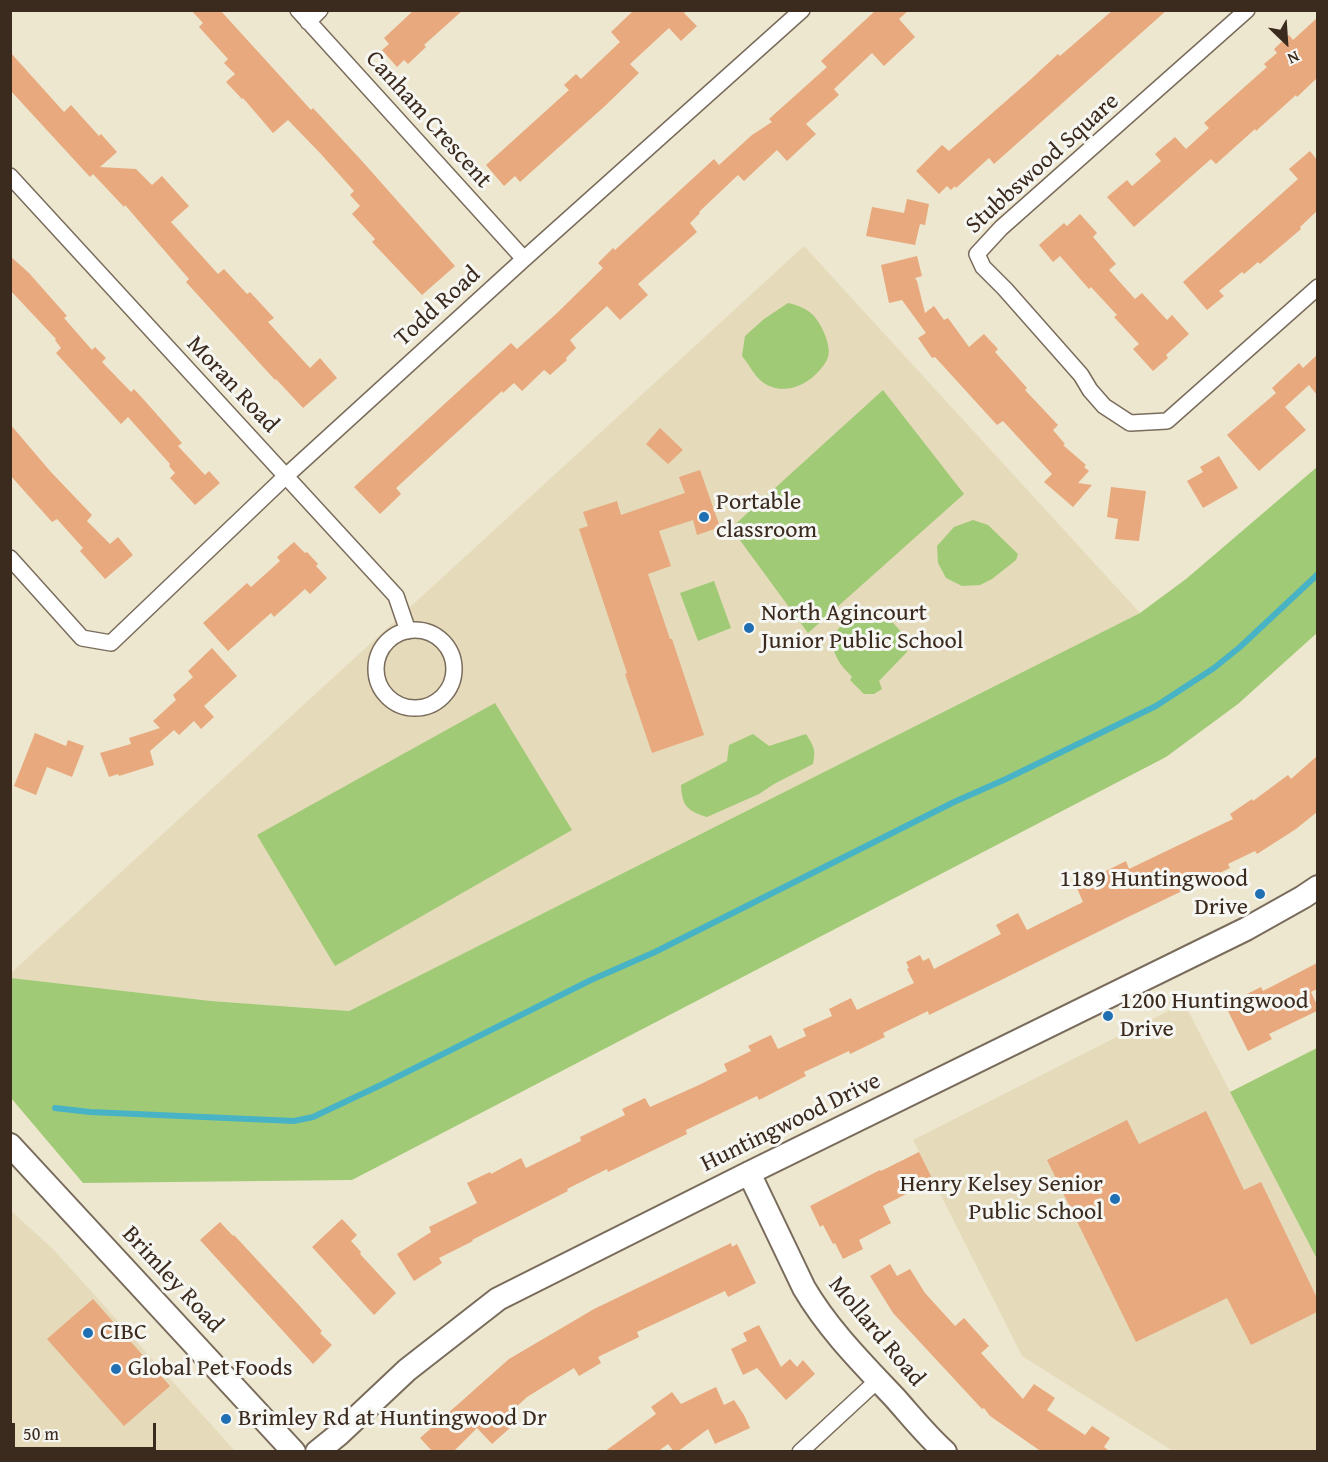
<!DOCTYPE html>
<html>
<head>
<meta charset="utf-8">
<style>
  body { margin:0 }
  #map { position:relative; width:1328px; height:1462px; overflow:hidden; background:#eee7cf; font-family:"Gentium Book Plus",serif }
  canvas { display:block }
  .frame { position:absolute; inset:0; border:12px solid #3b2a1e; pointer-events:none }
  .north { position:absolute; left:1256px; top:12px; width:60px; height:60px; -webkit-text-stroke:4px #f6f6f2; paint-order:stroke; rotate:155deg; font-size:16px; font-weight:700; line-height:24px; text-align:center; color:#3b2a1e }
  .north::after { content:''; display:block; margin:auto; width:21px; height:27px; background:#3b2a1e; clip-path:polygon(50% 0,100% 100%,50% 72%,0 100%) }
  .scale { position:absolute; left:12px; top:1423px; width:144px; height:27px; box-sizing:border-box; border:3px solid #3b2a1e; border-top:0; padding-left:8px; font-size:18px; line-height:21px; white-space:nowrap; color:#3b2a1e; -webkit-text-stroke:4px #f6f6f2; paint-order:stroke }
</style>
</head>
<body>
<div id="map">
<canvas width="1328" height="1462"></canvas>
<div class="frame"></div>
<div class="north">N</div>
<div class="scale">50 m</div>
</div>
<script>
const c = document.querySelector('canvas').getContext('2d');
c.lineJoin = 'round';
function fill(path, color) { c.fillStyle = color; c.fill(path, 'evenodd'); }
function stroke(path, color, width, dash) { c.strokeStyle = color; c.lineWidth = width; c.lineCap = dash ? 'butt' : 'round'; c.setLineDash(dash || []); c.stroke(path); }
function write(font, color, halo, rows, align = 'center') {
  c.font = font + ' "Gentium Book Plus",serif'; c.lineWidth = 6; c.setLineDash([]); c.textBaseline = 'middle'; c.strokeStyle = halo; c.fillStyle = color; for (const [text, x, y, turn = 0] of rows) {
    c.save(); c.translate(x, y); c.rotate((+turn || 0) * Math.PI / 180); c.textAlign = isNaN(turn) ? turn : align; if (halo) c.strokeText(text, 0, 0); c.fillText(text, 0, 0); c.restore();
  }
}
const built = new Path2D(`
  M804,246L1140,613L349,1011L211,1001L11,978V973Z
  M1184,1003L1317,1259V1451H1173L1022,1356L913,1140Z
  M10,1210L53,1249L235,1451H11Z`);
const green = new Path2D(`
  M788,303C797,305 806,308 813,315C821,323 832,346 828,357C826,363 821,369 817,373C802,389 777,396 759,379C753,373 748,363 742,356L745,336L764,319Z
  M883,390L964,494L808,633L731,528Z
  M1317,467V633L1238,704L1166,757L352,1180L83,1183L11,1098V978L211,1001L349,1011L1140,613L1186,579Z
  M973,520L988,525L1018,554L1016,560L992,579L980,585L962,586L946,578L938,563L937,546L954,527Z
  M714,581L731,628L698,641L680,593Z
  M868,610L884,613L906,637L907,652L879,681L882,689L874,694H864L850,680L852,677C847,671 840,665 837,658C824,632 847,618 868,610Z
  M495,703L572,830L335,966L257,835Z
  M753,734L769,746L806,734C814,747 816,749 813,764L774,784L759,794L707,817C688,811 682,807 681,785L727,761L729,745Z
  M1317,1048V1259L1230,1092Z`);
const stream = new Path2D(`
  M55,1108L90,1112L294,1121L313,1117L383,1084L591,980L655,952L954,802L1006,779L1156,706L1214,668L1240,647L1318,574`);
const building = new Path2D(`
  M191,10H220L311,110L313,108L362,161L455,266L422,295L372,242L375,239L352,214L360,206L350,195L354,191L320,153L288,120L273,133L243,98L242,99L226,82L235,74L224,63L228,59L199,27L203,23Z
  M414,10H463L424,45L426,47L408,64L404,60L397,67L382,50L389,44L384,38Z
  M634,10H687L684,13L697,26L681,41L669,28L630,64L639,73L606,105L520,182L515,176L504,186L486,165L569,90L564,85L576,74L581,79L620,42L611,32Z
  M876,10H909L899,19L915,37L884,66L872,53L834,89L839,95L806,124L816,134L787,161L777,150L744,181L738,175L699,212L700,213L690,223L697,232L638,284L648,295L620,320L607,306L570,340L576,348L566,358L567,360L550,375L544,370L522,391L514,383L503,393L502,391L396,488L401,494L380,514L354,487L511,343L517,349L556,314L603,268L598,263L613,248L615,250L714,159L719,165L752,135L772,122L769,119L827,67L821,61Z
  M1113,10H1167L994,164L989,158L956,188L955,186L951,190L947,186L939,194L916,171L942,145L949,151L1030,80L1058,54L1060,56Z
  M1317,18V78L1297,97L1296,95L1256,131L1255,129L1216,164L1211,159L1134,227L1107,197L1127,180L1132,186L1161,161L1155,154L1175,137L1186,149L1209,128L1204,123L1267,67L1264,64L1277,53L1274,49L1289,35L1293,40Z
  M10,52L64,112L71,105L99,136L101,134L117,152L100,167L136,169L152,185L162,176L189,206L171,222L218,274L224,269L247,294L250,292L274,318L268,322L310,368L320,358L337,378L303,408L276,379L275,380L186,282L189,279L125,205L124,207L93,174L90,177L10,90Z
  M1310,151L1317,160V211L1300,227L1301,229L1260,264L1258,262L1244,274L1242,272L1219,291L1224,296L1207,310L1183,282L1298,179L1289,169Z
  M907,199L929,204L925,225L920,224L915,245L866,236L872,207L904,213Z
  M1080,214L1097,233L1093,237L1116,264L1109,270L1135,299L1142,293L1167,320L1172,315L1189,334L1166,355L1168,358L1153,371L1133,349L1139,344L1114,317L1117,315L1091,287L1089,289L1060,256L1053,262L1039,245L1064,223L1067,226Z
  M10,256L29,273L67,316L64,318L92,350L95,347L106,358L102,362L131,392L134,389L145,401L182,443L178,446L205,475L209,471L220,483L195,505L170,478L175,473L169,466L170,464L128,417L121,424L56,353L61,348L55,340L56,339L10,290Z
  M917,256L922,276L915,278L917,281L925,313L934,306L944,320L948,318L969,347L984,334L998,349L995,352L1027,388L1025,390L1058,425L1053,430L1065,444L1063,445L1086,465L1084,467L1089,471L1078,483L1092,485L1073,507L1044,482L1052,474L1003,421L997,425L935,357L932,358L918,338L926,333L902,300L889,303L881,265Z
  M1317,355V395L1309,385L1285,407L1306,430L1259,471L1227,435L1276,393L1272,388L1299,363L1303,368Z
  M10,424L50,471L92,515L87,521L110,544L118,537L133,555L105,579L80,551L83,548L57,519L52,522L10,475Z
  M660,428L683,450L668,464L646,444Z
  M1219,456L1238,488L1203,508L1187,481L1203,472L1200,467Z
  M700,470L720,527L697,535L693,520L659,531L671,566L648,574L670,639H672L704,735L652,753L625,674L627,673L579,529L588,526L583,512L617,501L621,515L685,493L679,477Z
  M1111,487L1146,491L1139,541L1115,539L1118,519L1107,517Z
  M294,542L305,553L307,552L318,564L316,566L327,578L310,594L305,589L274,617L271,613L228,651L203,623L247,583L251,587L280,561L277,557Z
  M212,648L237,676L204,706L214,717L201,729L194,721L179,735L174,730L150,751L154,765L119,776L118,774L109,777L100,753L131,744L129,738L160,728L153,721L176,700L173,695L193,677L188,671Z
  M35,733L66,746L68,740L84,746L72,777L47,767L36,795L14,786Z
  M1317,756V812L1296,829L1257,854L1255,851L1228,864L1230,868L1126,918L997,982L929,1015L928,1011L883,1033L885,1037L850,1054L849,1051L804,1072L806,1076L759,1100L757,1096L686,1130L687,1134L608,1172L607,1169L567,1189L568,1191L472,1240L473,1241L439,1258L442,1263L414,1281L397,1254L431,1232L429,1227L477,1203L467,1183L490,1172L491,1174L521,1158L526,1168L581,1141L580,1137L625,1115L622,1109L645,1098L650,1107L699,1085L727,1071L724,1064L751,1051L748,1046L771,1035L778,1049L806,1036L803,1029L832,1016L829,1009L851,998L857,1010L914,983L907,969L909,968L906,962L920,955L923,961L929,958L934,969L1001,934L996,925L1018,913L1027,930L1083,902L1076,886L1126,861L1129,869L1233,819L1230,814L1252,799L1253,801L1288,775L1291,779Z
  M1317,963V989L1311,992L1317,1005V1011L1269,1034L1272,1039L1248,1051L1225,1005L1261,987L1263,991Z
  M1206,1111L1244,1190L1261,1182L1317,1298V1312L1251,1345L1227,1298L1136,1342L1047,1160L1127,1120L1139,1144Z
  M919,1152L933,1180L883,1206L891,1223L859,1240L863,1249L843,1259L835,1243L833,1244L823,1225L820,1227L810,1206L880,1170L881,1171Z
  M342,1219L357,1235L351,1241L361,1252L360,1254L396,1293L374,1315L312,1247Z
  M220,1222L233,1236L234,1235L297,1303L322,1331L320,1333L332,1345L313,1364L200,1240Z
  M731,1243L732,1247L737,1244L756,1283L728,1297L725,1291L637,1332L639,1337L598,1357L601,1363L579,1376L574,1368L527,1397L503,1419L511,1427L492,1444L477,1428L453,1452H433L420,1438L509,1359L594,1309Z
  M890,1264L897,1276L910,1269L925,1293L955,1326L964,1318L989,1346L981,1353L1023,1399L1034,1384L1055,1398L1047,1410L1085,1435L1092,1426L1110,1438L1104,1447L1111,1452H1042L990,1416L984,1408L982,1409L893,1313L870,1276Z
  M93,1299L170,1386L124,1426L47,1339Z
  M759,1325L781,1367L790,1359L797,1367L803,1360L815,1374L786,1400L757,1368L743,1375L731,1349L747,1341L743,1333Z
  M716,1387L724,1405L734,1400L744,1415L750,1428L715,1444L708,1429L677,1452H674L668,1444L657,1452H604L656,1414L651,1407L672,1392L681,1404Z`);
const street = new Path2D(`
  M298,10L524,259
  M1247,10L1001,228L977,254L983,267L1005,289L1081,375L1090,390L1104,406L1130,423L1167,421L1318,287
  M308,22L320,10
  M10,176L396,596L408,631
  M10,558L82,638L111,643L286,476L524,259L802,10
  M376 669a39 39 0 1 1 78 0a39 39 0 1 1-78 0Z
  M800,1452L878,1380`);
const secondary = new Path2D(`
  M10,1145L294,1452
  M749,1173L804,1288C828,1329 862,1363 895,1398C911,1416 927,1436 945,1452
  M317,1452L338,1435L407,1370L498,1299L749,1173L1246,929L1303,897L1318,887`);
const markers = [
  [704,517,6,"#1f6fb2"],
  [749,628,6,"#1f6fb2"],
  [1260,894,6,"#1f6fb2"],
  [1108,1016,6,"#1f6fb2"],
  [1115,1199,6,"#1f6fb2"],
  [88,1333,6,"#1f6fb2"],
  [116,1369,6,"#1f6fb2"],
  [226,1419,6,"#1f6fb2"]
];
const streetNames = [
  ["Canham Crescent",428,120,48],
  ["Stubbswood Square",1043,164,-42],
  ["Todd Road",438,307,-42],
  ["Moran Road",232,385,47],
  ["Huntingwood Drive",791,1123,-26],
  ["Brimley Road",172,1280,47],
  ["Mollard Road",876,1332,50]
];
const poiNames = [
  ["Portable",716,503],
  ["classroom",716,531],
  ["North Agincourt",761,614],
  ["Junior Public School",761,642],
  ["1189 Huntingwood",1248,880,"right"],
  ["Drive",1248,908,"right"],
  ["1200 Huntingwood",1120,1002],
  ["Drive",1120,1030],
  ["Henry Kelsey Senior",1103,1185,"right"],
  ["Public School",1103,1213,"right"],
  ["CIBC",100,1333],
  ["Global Pet Foods",128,1369],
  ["Brimley Rd at Huntingwood Dr",238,1419]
];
fill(built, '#e5daba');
fill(green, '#a1ca76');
stroke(stream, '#48b3c5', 6);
fill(building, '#e7a97d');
stroke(street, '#7a6c5c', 18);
stroke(secondary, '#7a6c5c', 26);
stroke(street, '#fff', 15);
stroke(secondary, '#fff', 22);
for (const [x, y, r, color] of markers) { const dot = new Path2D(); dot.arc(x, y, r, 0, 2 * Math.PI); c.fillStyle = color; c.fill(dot); stroke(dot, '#f6f6f2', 2); }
write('24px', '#3b2a1e', '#f6f6f2', streetNames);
write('24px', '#3b2a1e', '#f6f6f2', poiNames, 'left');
</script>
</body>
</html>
